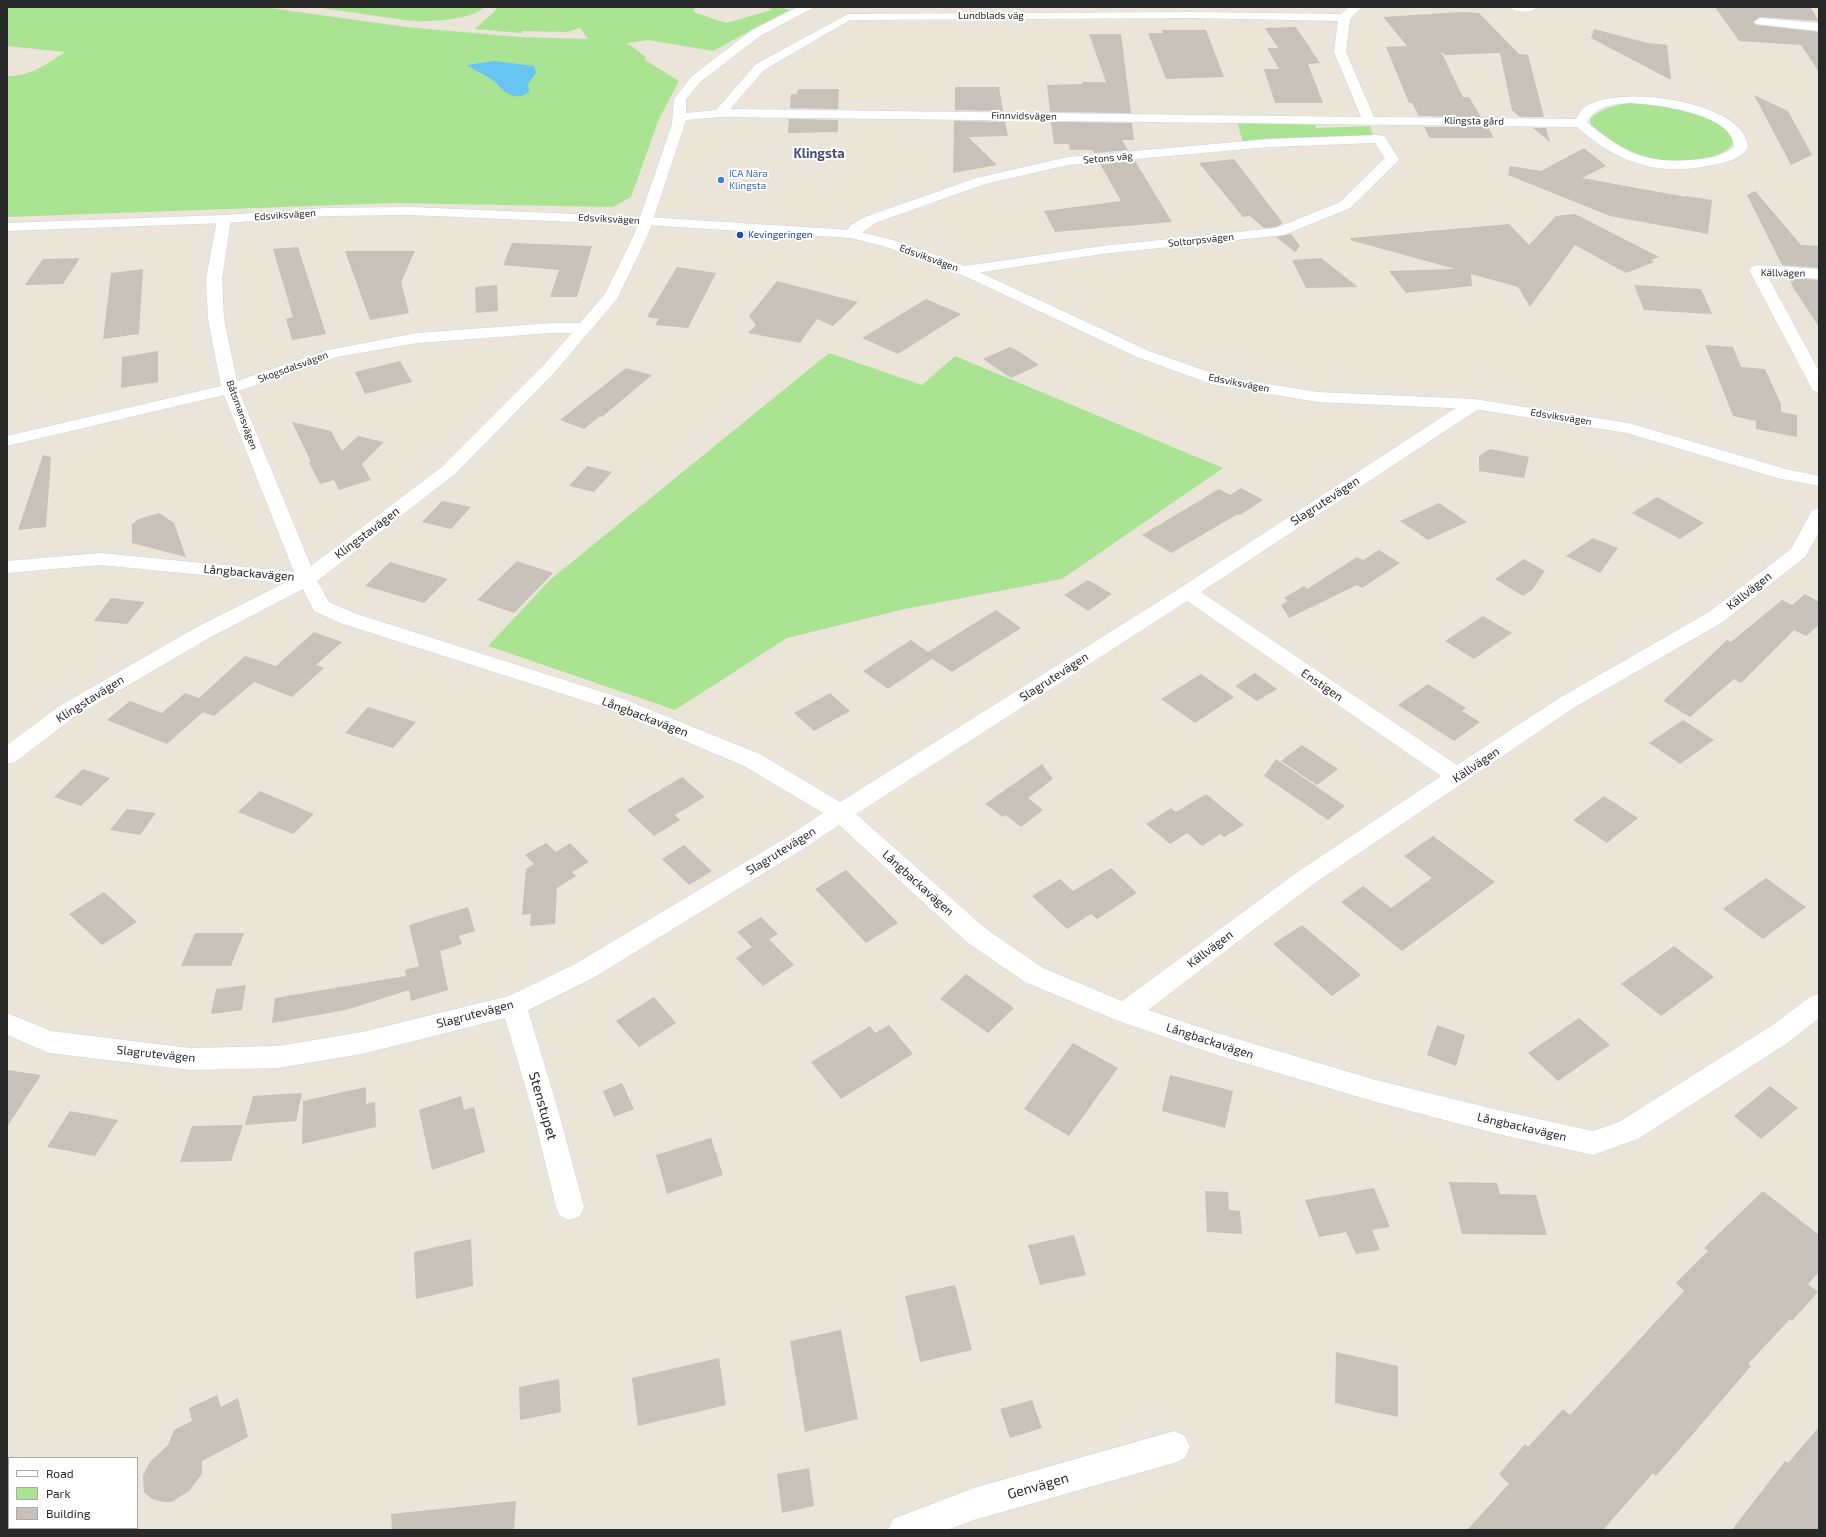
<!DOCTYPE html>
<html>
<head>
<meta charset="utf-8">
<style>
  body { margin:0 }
  #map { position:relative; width:1826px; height:1537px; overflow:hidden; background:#ebe4d9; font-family:"Exo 2",sans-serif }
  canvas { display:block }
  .frame { position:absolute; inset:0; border:8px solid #282828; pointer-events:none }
  .legend { position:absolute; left:8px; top:1457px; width:130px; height:72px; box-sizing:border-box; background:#fff; border:1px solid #a9a9a9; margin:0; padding:5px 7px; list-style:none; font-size:12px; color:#282828 }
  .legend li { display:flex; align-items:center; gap:8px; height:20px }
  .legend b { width:20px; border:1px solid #a9a9a9 }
</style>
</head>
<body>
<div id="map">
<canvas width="1826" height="1537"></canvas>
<div class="frame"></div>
<ul class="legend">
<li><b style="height:5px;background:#fff"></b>Road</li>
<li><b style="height:11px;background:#aae493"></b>Park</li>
<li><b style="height:11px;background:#c6c1b9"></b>Building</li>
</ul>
</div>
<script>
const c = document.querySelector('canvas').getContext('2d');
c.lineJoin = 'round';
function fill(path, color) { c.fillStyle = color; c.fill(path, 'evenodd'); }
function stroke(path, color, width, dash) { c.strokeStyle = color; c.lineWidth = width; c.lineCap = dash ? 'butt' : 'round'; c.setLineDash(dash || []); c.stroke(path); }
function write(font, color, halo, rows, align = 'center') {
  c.font = font + ' "Exo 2",sans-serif'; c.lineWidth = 4; c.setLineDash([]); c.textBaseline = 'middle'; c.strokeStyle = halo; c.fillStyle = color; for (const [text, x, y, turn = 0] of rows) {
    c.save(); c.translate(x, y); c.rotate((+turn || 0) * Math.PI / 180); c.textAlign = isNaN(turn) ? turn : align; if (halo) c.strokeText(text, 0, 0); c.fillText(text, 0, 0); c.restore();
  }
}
const green = new Path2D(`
  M7,7H263L406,27L519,37L588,39L580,28L567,32L522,31V33L475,29C482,21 492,16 498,7H695L693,12L726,23L772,10L767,7H780L789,10L713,51L648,40L627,43L646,57L645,60L679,81L659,119L631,197L613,207L394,203L7,217V76C30,77 47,64 65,52L7,46Z
  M315,7H484C474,20 428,22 412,21Z
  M1628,103C1655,102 1705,109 1726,127C1730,130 1732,137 1734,141C1727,162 1667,164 1648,159C1627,153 1608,138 1590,125L1591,118C1603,108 1613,106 1628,103Z
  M1237,121L1315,125L1316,128L1370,126L1373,136L1243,143Z
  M829,353L922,385L955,356L1223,468L1062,579L905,609L787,638L675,710L488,646L551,579Z`);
const water = new Path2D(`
  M494,61L534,66L536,73L528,84L529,92C520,99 509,97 501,88C498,86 497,83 494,81C485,75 476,71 467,65Z`);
const building = new Path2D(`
  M1715,7H1810L1819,21L1760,17L1753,22L1756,25L1819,32V72L1801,45L1739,41Z
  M1463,12L1479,13L1519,54L1528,55L1544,117H1520L1512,110L1500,53L1445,55L1441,52L1463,97H1469L1481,117L1419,116L1412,103H1409L1386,47L1407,46L1383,17Z
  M1296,27L1320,63L1308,64L1323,103H1275L1264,69H1279L1267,48H1278L1265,28Z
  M1594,29L1648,43L1667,45L1671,80L1591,38Z
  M1162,30H1206L1224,77L1166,79L1148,33H1163Z
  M1089,34H1121L1131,113L1050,112L1047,85L1083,84L1082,82H1106Z
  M955,87H999L1003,111L955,110Z
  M798,89H839L838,109L790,108L791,94H797Z
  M1754,95L1788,111L1812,155L1791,165Z
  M789,119L838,120V132L788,133Z
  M954,121L1005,122L1008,136L968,137L997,165L953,173Z
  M1051,122L1132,123L1134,140H1122L1128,150L1094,153L1093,150H1070L1069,144H1054Z
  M1424,127H1488L1494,138H1430Z
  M1533,128H1546L1550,142Z
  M1584,148L1606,166L1582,178L1686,197V196L1712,200L1708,234L1610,216L1508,175L1510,166L1541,171Z
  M1234,159L1283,223L1276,227L1264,228L1250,216L1243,217L1199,163Z
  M1135,161L1172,222L1055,232L1044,211L1121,201L1100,164Z
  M1755,191L1801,245L1819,246V268L1782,265L1747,195Z
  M1575,214L1659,257L1651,260L1654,262L1626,273L1575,245L1530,307L1518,287L1471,274L1472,286L1406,293L1389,271L1455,269L1350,240L1351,238L1509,224L1529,245L1556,216Z
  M1291,234L1300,246L1295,252L1276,237Z
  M512,243L592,246L577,297H550L559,270L503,265Z
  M298,247L326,334L292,340L286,319L293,317L273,249Z
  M345,251H415L401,282L409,313L370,320Z
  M80,258L63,284L25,285L43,259Z
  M1321,258L1358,287L1306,288L1292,260Z
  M677,267L716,273L688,328L655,325L659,319L647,317Z
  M143,269L139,334L103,339L111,273Z
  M1789,278L1819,280V327L1794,289Z
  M777,281L858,302L833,326L817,319L800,343L748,333L756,325L749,316Z
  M497,285L498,311L476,313L475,287Z
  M1634,285L1701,289L1712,314L1644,310Z
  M926,299L961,314L898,354L862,338Z
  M1705,345L1733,347L1741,367L1765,369L1781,404V412L1797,415V437L1756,429V421L1733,416Z
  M1010,347L1018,351L1039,365L1011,378L983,359Z
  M158,351V382L121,388L122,357Z
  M400,361L412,382L365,394L355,372Z
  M626,368L652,375L602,417L600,416L584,429L560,420Z
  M292,422L331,431L342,451L358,436L384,442L362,464L371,480L339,490L334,480L320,484L309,463L311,462Z
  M1490,449L1529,457L1524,478L1479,471V456Z
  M43,455L51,457L46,527L18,530Z
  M587,466L612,472L594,492L569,486Z
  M1241,488L1263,500L1240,515L1238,514L1171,553L1142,535L1219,489L1230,495Z
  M1657,497L1704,523L1680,539L1632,513Z
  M442,501L471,507L451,529L422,522Z
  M1439,503L1467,522L1428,540L1400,521Z
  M159,513L174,523L186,557L132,543V524L139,519Z
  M1593,538L1618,548L1600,573L1566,556Z
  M1379,550L1400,563L1362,588L1357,585L1289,618L1281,605L1288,601L1284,598L1304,586L1307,589L1357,557L1363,560Z
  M1524,559L1545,571L1532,590L1523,596L1495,579Z
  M517,561L553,573L514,613L477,600Z
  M390,562L448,579L424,603L365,586Z
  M1088,580L1112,594L1088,611L1064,595Z
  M1805,594L1819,602V625L1806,636L1794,630L1741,683L1734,679L1690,717L1663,701L1727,640L1731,642L1782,600L1792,605Z
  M111,598L145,602L127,624L94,621Z
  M996,610L1021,628L952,672L932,659L888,689L863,671L911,640L928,652Z
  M1483,616L1512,633L1474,659L1445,641Z
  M314,632L342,642L316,665L324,668L292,697L254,682L214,716L203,712L167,744L107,720L130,701L162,713L185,693L199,698L245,656L276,666Z
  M1255,673L1277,689L1257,701L1235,686Z
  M1201,674L1234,697L1195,723L1161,699Z
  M1428,684L1466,708L1462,711L1480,722L1454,741L1398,705Z
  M830,693L850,711L814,731L794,713Z
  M368,707L416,722L393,748L345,733Z
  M1683,720L1714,740L1680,764L1649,743Z
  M1302,745L1338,769L1317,785L1281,761Z
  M1276,759L1345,806L1328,820L1264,776Z
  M1042,764L1053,779L1028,798L1043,810L1021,827L1006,815L1003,817L985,804Z
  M83,769L110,778L81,806L54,797Z
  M682,777L705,797L675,815L680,820L654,836L627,810Z
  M260,791L314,814L293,834L238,812Z
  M1206,794L1244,825L1224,837L1220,834L1202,846L1187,833L1170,844L1146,824L1171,808L1176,812Z
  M1604,796L1638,818L1607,843L1573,820Z
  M127,809L156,813L140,835L110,830Z
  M1433,836L1495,882L1402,951L1341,902L1363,886L1391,908L1432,878L1404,856Z
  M546,843L556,852L570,843L589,862L572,872L576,876L557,888L555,924L530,926L531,914L522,915L526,869L534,864L525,855Z
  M684,845L712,871L689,885L662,859Z
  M1111,868L1137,893L1097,919L1091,914L1067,929L1032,896L1060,879L1073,891Z
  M846,870L898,923L866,943L815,889Z
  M1766,878L1806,907L1763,939L1723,909Z
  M104,892L137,922L102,945L69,914Z
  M468,907L475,931L459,936L462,944L440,951L448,990L411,1001L409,990L346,1010L272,1023L275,998L406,976L405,970L419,966L409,925Z
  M761,917L778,934L769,939L794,965L763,986L736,958L752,947L737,932Z
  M1302,925L1361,975L1332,996L1273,944Z
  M195,933H244L231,966H181Z
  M1674,946L1714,977L1661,1016L1621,984Z
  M966,974L1014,1008L988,1033L940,999Z
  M246,985L242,1010L211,1014L216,989Z
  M654,997L676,1023L639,1047L616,1021Z
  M1579,1018L1610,1045L1558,1081L1528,1053Z
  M889,1025L913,1054L841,1099L811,1062L870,1026L875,1033Z
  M1437,1025L1465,1035L1456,1066L1427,1055Z
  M1073,1043L1118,1068L1069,1136L1024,1109Z
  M7,1070L41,1075L7,1127Z
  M1170,1075L1233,1091L1225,1128L1162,1111Z
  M622,1083L634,1109L614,1117L603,1091Z
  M1770,1086L1798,1108L1761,1139L1734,1116Z
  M366,1087V1104L375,1102L376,1127L302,1144L303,1101Z
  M302,1093L296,1121L245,1125L253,1096Z
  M461,1096L464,1110L474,1107L485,1152L432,1170L419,1110Z
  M70,1111L118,1120L95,1156L47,1147Z
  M243,1125L231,1161L180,1162L192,1126Z
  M711,1138L723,1175L667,1194L656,1155Z
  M1449,1182L1497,1183L1500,1194L1536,1195L1547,1235L1462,1234Z
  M1374,1188L1390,1227L1372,1230L1380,1250L1356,1254L1346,1232L1319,1237L1305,1200Z
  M1205,1191L1228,1192L1229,1210L1240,1211L1242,1234L1207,1232Z
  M1763,1191L1819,1235V1272L1808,1284L1818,1292L1792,1321L1790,1319L1748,1364L1751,1366L1693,1434L1656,1476L1653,1473L1603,1530H1467L1509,1484L1499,1474L1525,1444L1528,1447L1563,1409L1570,1415L1684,1291L1676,1283L1708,1251L1704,1248Z
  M1074,1235L1086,1275L1040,1285L1028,1245Z
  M471,1239L473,1286L416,1299L414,1252Z
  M955,1285L972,1350L920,1362L905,1296Z
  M841,1330L858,1419L805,1432L790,1341Z
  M1336,1352L1398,1366V1417L1335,1403Z
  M719,1358L726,1405L638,1426L632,1378Z
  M559,1379L561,1412L520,1420L519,1387Z
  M217,1395L221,1407L238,1398L248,1437L202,1461V1474L189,1491L181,1496L172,1502H164L152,1499L144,1492L143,1476L150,1462L168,1445L174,1430L192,1421L189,1408Z
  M1032,1400L1042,1428L1010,1438L1000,1409Z
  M1819,1427V1530H1732L1785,1461L1788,1463Z
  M809,1468L814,1506L782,1513L777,1474Z
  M516,1501L514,1530H392L391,1514Z`);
const minor = new Path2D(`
  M798,7H813L811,9L760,36L700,82L686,99V113L716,110L756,64L848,14L1192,12L1341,14L1349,7H1362L1350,19L1346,52L1374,117L1576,119C1579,115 1581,109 1585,107C1617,83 1747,101 1748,148C1740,159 1725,163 1713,165C1658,177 1618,163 1577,127L720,117L686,120L648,235L617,299L554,373L455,474L317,581L329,602L354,613L621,698L760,754L840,802L1180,588L1468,400L1474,399L1480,400L1482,404L1480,408L1201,592L1457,765L1561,697L1709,612L1791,549L1812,510L1819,508V532L1806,556L1723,622L1575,707L1315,883L1148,1010L1214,1032L1376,1080L1498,1110L1593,1131L1619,1122L1771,1026L1810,997L1819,994V1018L1789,1042L1638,1139L1593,1155L1498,1134L1376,1102L1214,1054L1116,1020L1025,982L968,943L839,825L800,851L593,978L528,1010L559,1113L584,1207L580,1216L570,1220L560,1216L556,1207L533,1113L505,1018L362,1054L278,1068L190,1070L49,1053L7,1035V1013L51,1031L190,1048L278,1046L362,1032L509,996L575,964L784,839L823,813L744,766L607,708L340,623L314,611L303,589L209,638L74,717L15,762L7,764V745L58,707L195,628L284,583L101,565L7,573V561L101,553L294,572L224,395L7,446V436L221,386L208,319L206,279L217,219L219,216H229L231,219L222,279L224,319L237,381L328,350L417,333L551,323H580L605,294L634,235L672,124L674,99L692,76L752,30ZM1192,18L1338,21L1334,52L1361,117L730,109L764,70L850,20ZM1629,103C1654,104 1734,113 1734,147C1721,157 1707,159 1691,160C1646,164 1621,151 1587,122C1598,105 1611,105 1629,103ZM551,333H572L542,367L443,466L311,566L239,391L337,357L417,343ZM1187,601L1441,776L1299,871L1122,1001L1043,968L986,929L856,814Z
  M1509,7H1535L1536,8C1531,14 1514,12 1509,7Z
  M1760,18L1819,23V31L1756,24L1754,22Z
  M1379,135L1384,136L1386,139L1399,159L1397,162L1350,208L1284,235L1102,254L963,275L958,273L955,270L958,267L1102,246L1276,228L1340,202L1385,158L1375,143L1269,147L1068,165L985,184L875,223C866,229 856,240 846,237L844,234L851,225L865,217L976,178L1068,157L1269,139Z
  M1757,265L1819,269V279L1767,275L1819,371V392L1813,391L1811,387L1749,270L1752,267Z
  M1174,1431L1185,1436L1190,1447L1185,1458L1174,1463L974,1520L947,1530H888L893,1519L974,1488Z`);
const tertiary = new Path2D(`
  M410,207L646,217L851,230L893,240L968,267L1149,351L1220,376L1317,392L1474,399L1629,423L1786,469L1819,476V486L1777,478L1627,433L1474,409L1317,402L1211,384L1137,357L958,273L883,246L851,238L646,225L410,215L326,216L224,223L7,231V223L224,215L326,208Z`);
const markers = [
  [721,180,4,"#3f7fe0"],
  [740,235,4,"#1a4fb4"]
];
const farStreetnames = [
  ["Lundblads väg",991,16],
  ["Finnvidsvägen",1024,116,1],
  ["Klingsta gård",1474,121,1],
  ["Setons väg",1108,158,-5],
  ["Edsviksvägen",285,215,-4],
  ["Edsviksvägen",609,219,3],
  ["Soltorpsvägen",1201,240,-6],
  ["Edsviksvägen",929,258,20],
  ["Källvägen",1783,273,1],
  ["Skogsdalsvägen",293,367,-20],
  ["Edsviksvägen",1239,383,11],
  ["Båtsmansvägen",242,415,70],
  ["Edsviksvägen",1561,417,9]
];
const farShopnames = [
  ["ICA Nära",729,174],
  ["Klingsta",729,186]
];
const farTransitnames = [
  ["Kevingeringen",748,235]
];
const streetNames = [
  ["Slagrutevägen",1325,501,-33],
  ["Klingstavägen",367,533,-37],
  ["Långbackavägen",249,573,5],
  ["Källvägen",1749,591,-38],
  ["Slagrutevägen",1054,677,-33],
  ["Enstigen",1322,685,34],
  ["Klingstavägen",90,699,-32],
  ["Långbackavägen",645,717,21],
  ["Källvägen",1476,765,-34],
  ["Slagrutevägen",781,851,-32],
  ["Långbackavägen",918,883,42],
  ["Källvägen",1210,949,-37],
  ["Slagrutevägen",475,1014,-15],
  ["Långbackavägen",1210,1041,18],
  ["Slagrutevägen",156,1054,6],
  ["Långbackavägen",1522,1127,13]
];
const farDistrictnames = [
  ["Klingsta",819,154]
];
const nearStreetnames = [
  ["Stenstupet",543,1106,74],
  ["Genvägen",1038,1486,-16]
];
fill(green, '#aae493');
fill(water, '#68c4f1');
fill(building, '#c6c1b9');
stroke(minor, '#ced1e2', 1);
stroke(tertiary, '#ced1e2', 1);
fill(minor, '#fff');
fill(tertiary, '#fff');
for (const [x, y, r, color] of markers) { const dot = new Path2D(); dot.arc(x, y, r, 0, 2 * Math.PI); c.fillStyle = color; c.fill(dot); stroke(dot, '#fff', 1.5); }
write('10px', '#282828', '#fff', farStreetnames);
write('10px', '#366cbe', '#fff', farShopnames, 'left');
write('10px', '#164399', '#fff', farTransitnames, 'left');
write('12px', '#282828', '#fff', streetNames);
write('bold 13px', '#484e79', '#fff', farDistrictnames);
write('14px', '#282828', '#fff', nearStreetnames);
</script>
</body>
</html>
